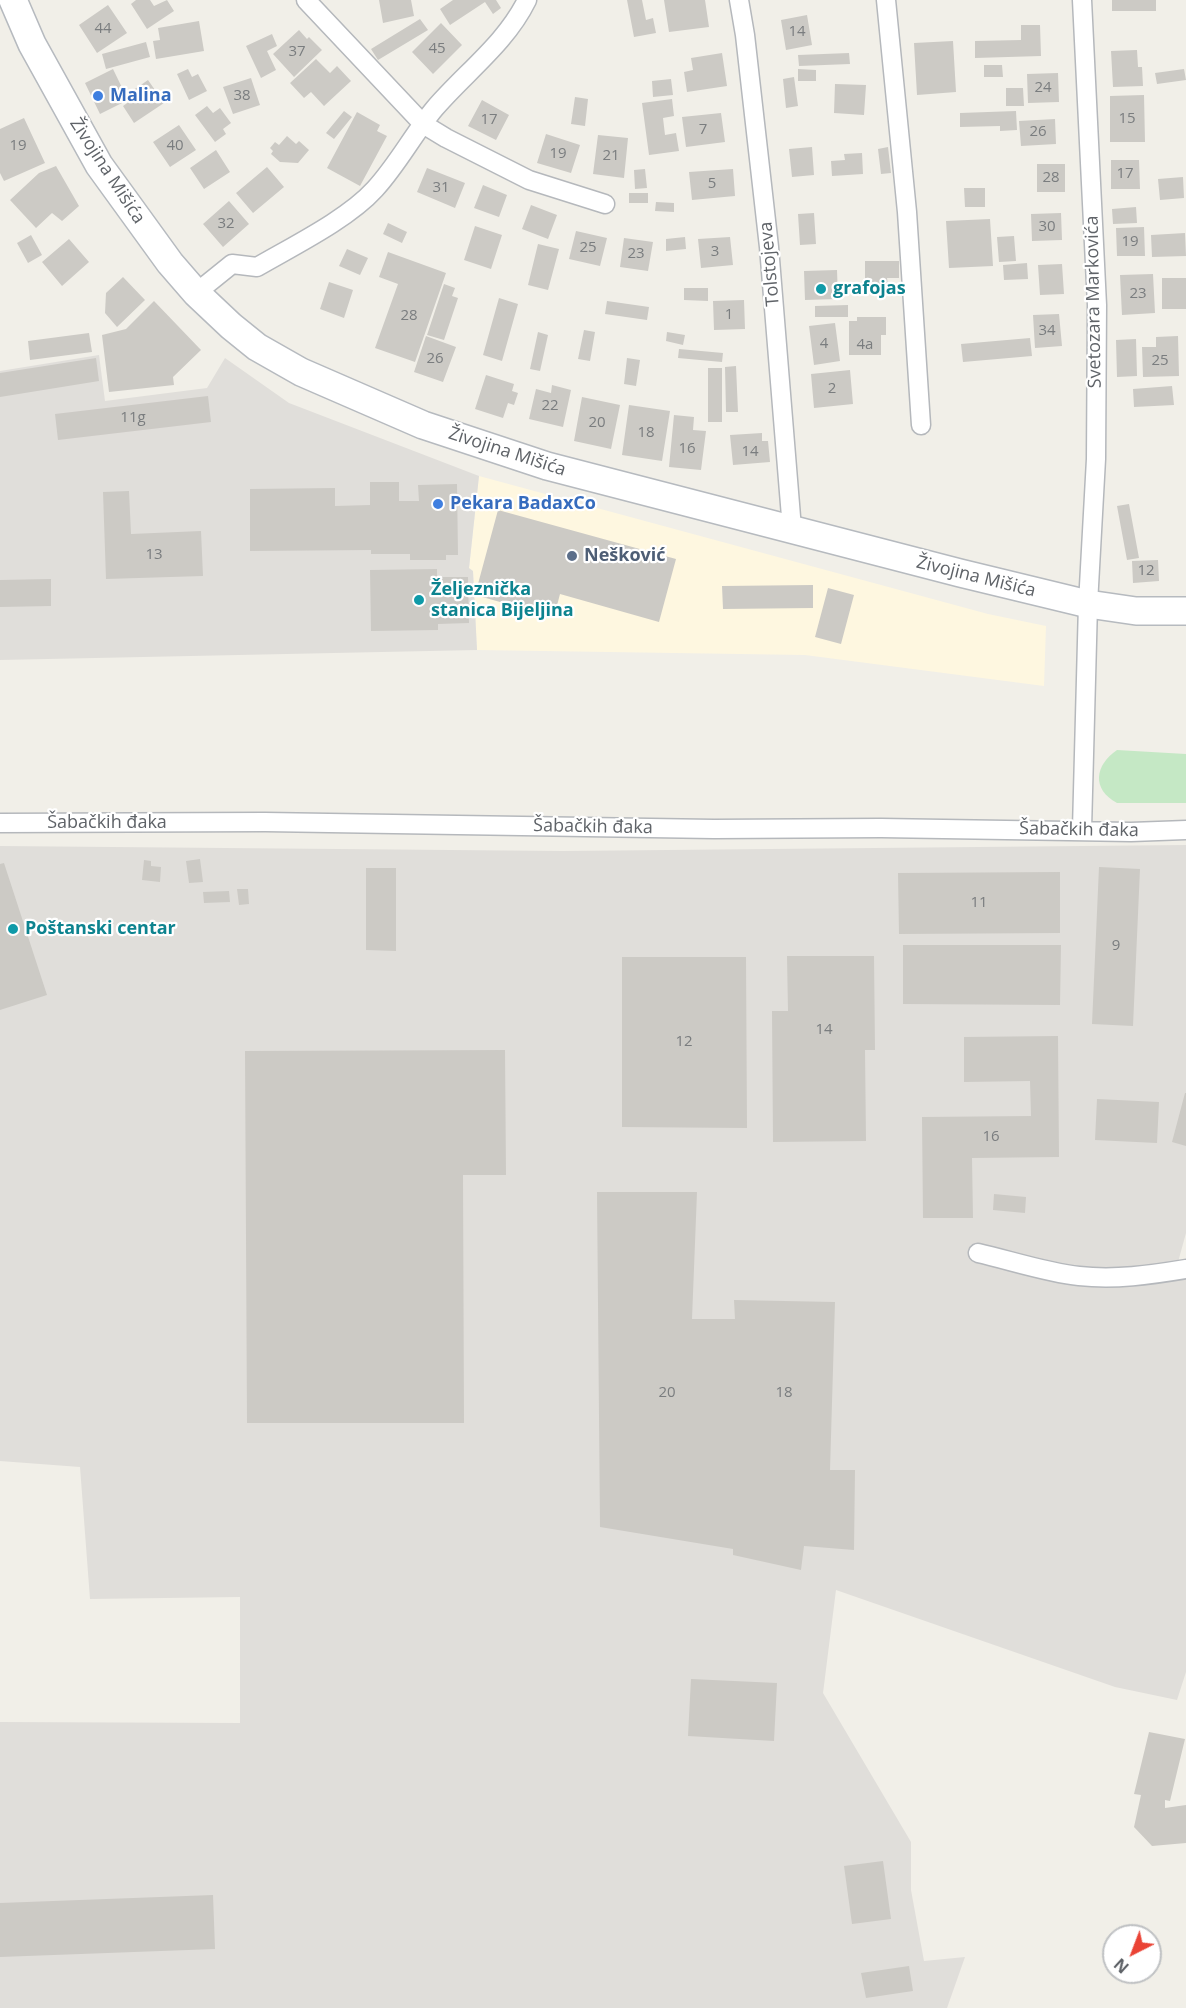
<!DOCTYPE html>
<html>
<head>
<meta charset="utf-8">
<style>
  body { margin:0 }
  #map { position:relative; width:1186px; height:2008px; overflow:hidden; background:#f1efe8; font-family:"Open Sans",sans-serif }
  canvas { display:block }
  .north { position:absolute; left:1102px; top:1924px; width:60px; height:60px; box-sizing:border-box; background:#fff; border:2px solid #bfc1c3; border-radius:50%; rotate:222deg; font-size:16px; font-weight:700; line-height:24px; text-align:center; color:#5f6368 }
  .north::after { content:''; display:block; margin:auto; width:21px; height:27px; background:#ea4335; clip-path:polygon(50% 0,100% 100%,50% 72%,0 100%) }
</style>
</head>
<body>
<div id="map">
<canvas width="1186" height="2008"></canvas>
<div class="north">N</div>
</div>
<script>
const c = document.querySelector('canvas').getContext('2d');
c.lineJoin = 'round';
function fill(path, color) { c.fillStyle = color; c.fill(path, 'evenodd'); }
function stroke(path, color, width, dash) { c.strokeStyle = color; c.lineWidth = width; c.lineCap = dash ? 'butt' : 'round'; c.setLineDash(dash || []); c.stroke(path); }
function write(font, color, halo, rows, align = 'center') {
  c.font = font + ' "Open Sans",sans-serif'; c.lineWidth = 4.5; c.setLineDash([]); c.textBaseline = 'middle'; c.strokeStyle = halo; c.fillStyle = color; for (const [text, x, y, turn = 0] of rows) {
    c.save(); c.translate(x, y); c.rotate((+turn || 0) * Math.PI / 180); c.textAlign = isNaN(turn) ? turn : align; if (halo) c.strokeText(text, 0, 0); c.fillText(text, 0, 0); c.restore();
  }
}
const commercial = new Path2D(`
  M479,476L988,614L1046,626L1044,686L805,655L477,650L473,571L469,569Z`);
const industrial = new Path2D(`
  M99,355L105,401L207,388L225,358L289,403L479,476L469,568L473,571L477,650L0,660V371Z
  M1186,845V1233L1175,1273L1186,1276V1672L1177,1700L1115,1687L836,1590L823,1693L911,1842V1890L924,1961L965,1957L947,2008H0V1722L240,1723V1597L90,1599L80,1467L0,1461V846L563,851Z`);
const green = new Path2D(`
  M1117,750L1186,754V803H1117C1091,789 1095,765 1117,750Z`);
const building = new Path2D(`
  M136,0H150L154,6L167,0L174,11L147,29L131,4Z
  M379,0H411L414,16L383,23Z
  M453,0H496L501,8L493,14L485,2L450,25L440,9Z
  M627,0H642L646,20L653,18L656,33L634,37Z
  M664,0H705L709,27L669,32Z
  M1112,0H1156V11H1112Z
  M108,5L127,33L97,53L79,25Z
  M807,15L812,45L786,50L781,20Z
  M420,19L428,30L378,60L371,49Z
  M199,21L204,51L156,59L153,41L160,40L158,28Z
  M441,23L462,45L433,74L412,52Z
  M1021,25H1040L1041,56L975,58V41L1021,40Z
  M299,30L307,39L309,37L322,50L294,77L273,54Z
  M272,34L277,46L267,51L276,70L261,78L246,46Z
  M953,41L956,92L917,95L914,43Z
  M146,42L150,57L106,69L102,54Z
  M1137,50L1138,67H1142L1143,86L1113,87L1111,51Z
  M722,53L727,86L687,92L684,72L693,70L691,58Z
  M849,53L850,64L799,66L798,55Z
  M316,59L330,73L337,66L351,81L324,106L311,92L304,98L290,83Z
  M984,65H1002L1003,77H984Z
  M113,69L128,100L100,114L85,83Z
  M188,69L192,77L198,74L207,91L189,100L177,74Z
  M798,69L816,70V81H798Z
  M1184,69L1186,80L1157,84L1155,73Z
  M1058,73L1059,102L1028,103L1027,74Z
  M794,77L798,106L786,108L783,79Z
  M251,78L260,105L233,114L223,87Z
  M671,79L673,95L653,97L652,81Z
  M148,80L164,103L134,123L123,106L133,99L129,93Z
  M835,84L866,85L864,115L834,113Z
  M1006,88H1023L1024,106H1006Z
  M1144,95L1145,142H1110V96Z
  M575,97L588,99L585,126L571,124Z
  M672,99L674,116L663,118L665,135L676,133L679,151L649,155L642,103Z
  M482,100L509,115L496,140L468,126Z
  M207,106L213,113L220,108L231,123L223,129L226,134L215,142L195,115Z
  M344,111L352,117L334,139L326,133Z
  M1016,111L1017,130L1000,131V126L960,127V113Z
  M357,112L380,125L377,131L387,136L360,186L327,168Z
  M721,113L725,142L686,147L682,117Z
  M24,118L45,163L4,181L0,173V129Z
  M1055,119L1056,144L1021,146L1019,121Z
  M179,125L196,150L170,167L153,142Z
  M546,134L580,145L571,173L537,163Z
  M598,135L628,138L624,178L593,174Z
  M287,136L296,144L299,141L309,150L298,163L280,162L271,154L273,151L270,148L275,142L279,145Z
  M812,147L814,175L792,177L789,149Z
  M888,147L891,173L881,174L878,149Z
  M216,150L230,172L204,189L190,168Z
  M862,153L863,174L832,176L831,161L845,160L844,154Z
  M1111,160H1139L1140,189H1111Z
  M1037,164H1065V192H1037Z
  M56,166L79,206L62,221L52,213L36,228L10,200L39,173Z
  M267,167L284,187L253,213L236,193Z
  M427,168L465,183L455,208L417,192Z
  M645,169L647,188L635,189L634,170Z
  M733,169L735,196L692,200L689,172Z
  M1183,177L1184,198L1160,200L1158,179Z
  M483,185L507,195L499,217L474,208Z
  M964,188H985V207H965Z
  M629,193H648V203H629Z
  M229,201L249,224L223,247L203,224Z
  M656,202L674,203V212L655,211Z
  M531,205L557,215L548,239L522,229Z
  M1136,207L1137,223L1113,224L1112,209Z
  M814,213L816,244L800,245L798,214Z
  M1061,213L1062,240L1032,241L1031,214Z
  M990,219L993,266L949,268L946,221Z
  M388,223L407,232L402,243L383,234Z
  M475,226L502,235L491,269L464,260Z
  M1144,227L1145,256H1117L1116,228Z
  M576,231L607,238L600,266L569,259Z
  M1185,233L1186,256L1152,257L1151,235Z
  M31,235L42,255L28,263L17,243Z
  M1014,236L1016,261L999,262L997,237Z
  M685,237L686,249L666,251V239Z
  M730,237L733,265L701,268L698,239Z
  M624,238L653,242L648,271L620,267Z
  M69,239L89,262L62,286L42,262Z
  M538,244L559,249L548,290L528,285Z
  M347,249L368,258L360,275L339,266Z
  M388,252L446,273L415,362L375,348L398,284L379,277Z
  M865,261H899V278H887L888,287L865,286Z
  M1027,263L1028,279L1004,280L1003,265Z
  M1062,264L1064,294L1040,295L1038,265Z
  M837,270L838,299L805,300L804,271Z
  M1153,274L1155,313L1122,315L1120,275Z
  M123,277L145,300L117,327L105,313L106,293Z
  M1162,278H1186V309H1162Z
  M329,282L353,290L344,318L320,309Z
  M444,284L455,288L452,296L458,298L444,340L427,335Z
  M684,288H708V301L684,300Z
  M499,298L518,304L502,361L483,355Z
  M744,300L745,329L714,330L713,301Z
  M154,301L201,350L173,377L174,385L109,392L102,335L126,329Z
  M607,301L649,307L647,320L605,314Z
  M848,305V317H815V306Z
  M1059,314L1062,346L1035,348L1033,315Z
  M857,317H886V335H881V355H849V321H857Z
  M835,323L840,361L814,365L809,326Z
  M584,330L595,332L590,361L578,359Z
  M538,332L548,335L540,371L530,369Z
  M667,332L685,335L683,345L666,341Z
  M89,333L92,352L30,360L28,341Z
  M426,336L456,347L443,382L414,372Z
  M1178,336L1179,376L1143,377L1142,347H1156V337Z
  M1030,338L1032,356L963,362L961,344Z
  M1136,339L1137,376L1117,377L1116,340Z
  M679,349L723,353L722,362L678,358Z
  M96,358L99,381L0,397V373Z
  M627,358L640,360L636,386L624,384Z
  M736,366L738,412H726L725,367Z
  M708,368H722V422H708Z
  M850,370L853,404L814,408L811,374Z
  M486,375L514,384L512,391L518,393L514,405L508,403L503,418L475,409Z
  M552,385L571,390L563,427L529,419L536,389L551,393Z
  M1172,386L1174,405L1134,407L1133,389Z
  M208,396L211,422L58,440L55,414Z
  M582,397L620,405L611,449L574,441Z
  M629,405L670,411L662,461L622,455Z
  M674,415L694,417L693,430L706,431L701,470L669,467Z
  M762,433V441H768L770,462L733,465L730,435Z
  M370,482H399V501H419L418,485L457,484L458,555H446V560H410V554H371V550L250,551V489L335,488V506L370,505Z
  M129,491L131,534L201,531L203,576L106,579L103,492Z
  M1129,504L1139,558L1127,560L1117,506Z
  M498,510L676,559L659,622L560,594L554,617L475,595Z
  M1158,560L1159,581L1133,583L1132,561Z
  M437,569V577H468L469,623L438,624V630L371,631L370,570Z
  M51,579V606L0,607V580Z
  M813,585V608L723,609L722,586Z
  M828,588L854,595L841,644L815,637Z
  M200,859L203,882L189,883L186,861Z
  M144,860L151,861V866L161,867L160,882L142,880Z
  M4,863L47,995L0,1010V864Z
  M1099,867L1140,869L1133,1026L1092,1024Z
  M366,868H396V951L366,950Z
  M1060,872V933L899,934L898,873Z
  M237,889H248L249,904L239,905Z
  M229,891L230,902L204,903L203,892Z
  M903,945H1061L1060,1005L903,1004Z
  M787,956H874L875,1050H865L866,1141L773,1142L772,1011H788Z
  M622,957H746L747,1128L622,1127Z
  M1058,1036L1059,1157L972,1158L973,1218H923L922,1117L1031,1116L1030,1081L964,1082V1037Z
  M505,1050L506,1175H463L464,1423H247L245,1051Z
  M1185,1093H1186V1146L1172,1142Z
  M1097,1099L1159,1102L1157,1143L1095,1140Z
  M597,1192H697L692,1319H735L734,1300L835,1302L830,1470H855L854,1550L804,1546L801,1570L733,1555V1549L600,1527Z
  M994,1194L1026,1197L1025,1213L993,1210Z
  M691,1679L777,1683L774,1741L688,1736Z
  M1149,1732L1185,1739L1170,1801L1165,1800V1808L1186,1805V1843L1152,1846L1134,1827L1141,1795L1134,1794Z
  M883,1861L891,1919L852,1924L844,1866Z
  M213,1895L215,1949L0,1957V1903Z
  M909,1966L913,1991L866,1998L861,1973Z`);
const street = new Path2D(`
  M306,0L423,124L446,138L529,180L605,204
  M739,0L745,35L769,247L792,529
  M886,0L907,212L921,425
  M196,293L232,264L257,267C293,246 348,219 375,189C398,164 414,133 435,108C466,72 506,43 527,0
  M0,823L265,822L714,829L881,828L1131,832L1186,830
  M1082,829L1088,604L1096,459L1097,305L1082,0
  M978,1253C1009,1260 1048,1273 1079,1276C1115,1280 1150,1275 1186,1269`);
const secondary = new Path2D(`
  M13,0L32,44L99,165L170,263L196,293L231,326L257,347L301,372L423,425L547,466L960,573L1088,604L1136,611H1186`);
const markers = [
  [98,96,6,"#3f7fe0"],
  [821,289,6,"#0f9aa8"],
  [438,504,6,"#3f7fe0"],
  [572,556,6,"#5c6f8a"],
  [419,600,6,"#0f9aa8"],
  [13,929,6,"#0f9aa8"]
];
const numberNames = [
  ["44",103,29],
  ["14",797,32],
  ["45",437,49],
  ["37",297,52],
  ["24",1043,88],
  ["38",242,96],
  ["15",1127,119],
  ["17",489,120],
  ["7",703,130],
  ["26",1038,132],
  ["19",18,146],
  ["40",175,146],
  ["19",558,154],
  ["21",611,156],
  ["17",1125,174],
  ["28",1051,178],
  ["5",712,184],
  ["31",441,188],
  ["32",226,224],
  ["30",1047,227],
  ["19",1130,242],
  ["25",588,248],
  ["3",715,252],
  ["23",636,254],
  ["23",1138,294],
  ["1",729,315],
  ["28",409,316],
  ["34",1047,331],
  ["4",824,344],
  ["4a",865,345],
  ["26",435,359],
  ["25",1160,361],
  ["2",832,389],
  ["22",550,406],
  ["11g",133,418],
  ["20",597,423],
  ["18",646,433],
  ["16",687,449],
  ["14",750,452],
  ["13",154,555],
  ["12",1146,571],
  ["11",979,903],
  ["9",1116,946],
  ["14",824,1030],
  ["12",684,1042],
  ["16",991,1137],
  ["20",667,1393],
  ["18",784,1393]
];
const shopNames = [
  ["Malina",110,96],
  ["Pekara BadaxCo",450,504]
];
const streetNames = [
  ["Živojina Mišića",107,171,57],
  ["Tolstojeva",770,264,-95],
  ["Svetozara Markovića",1094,302,-91],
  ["Živojina Mišića",507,452,18],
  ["Živojina Mišića",976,577,14],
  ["Šabačkih đaka",107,823],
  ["Šabačkih đaka",593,827,1],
  ["Šabačkih đaka",1079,830,1]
];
const cultureNames = [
  ["grafojas",833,289],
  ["Željeznička",431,590],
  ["stanica Bijeljina",431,611],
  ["Poštanski centar",25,929]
];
const serviceNames = [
  ["Nešković",584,556]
];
fill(commercial, '#fef7e0');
fill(industrial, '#e0deda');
fill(green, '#c5e8c5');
fill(building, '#cccac5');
stroke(street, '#b5b8bc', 21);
stroke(secondary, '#b6babf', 30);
stroke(street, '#fff', 18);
stroke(secondary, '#fff', 27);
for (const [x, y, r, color] of markers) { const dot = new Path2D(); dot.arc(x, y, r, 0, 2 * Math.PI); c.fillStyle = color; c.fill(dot); stroke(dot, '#fff', 2); }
write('15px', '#7a7d7f', null, numberNames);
write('bold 18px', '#366cbe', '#fff', shopNames, 'left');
write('18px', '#5f6368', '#fff', streetNames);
write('bold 18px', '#0d838f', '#fff', cultureNames, 'left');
write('bold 18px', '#4e5e75', '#fff', serviceNames, 'left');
</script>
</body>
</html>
